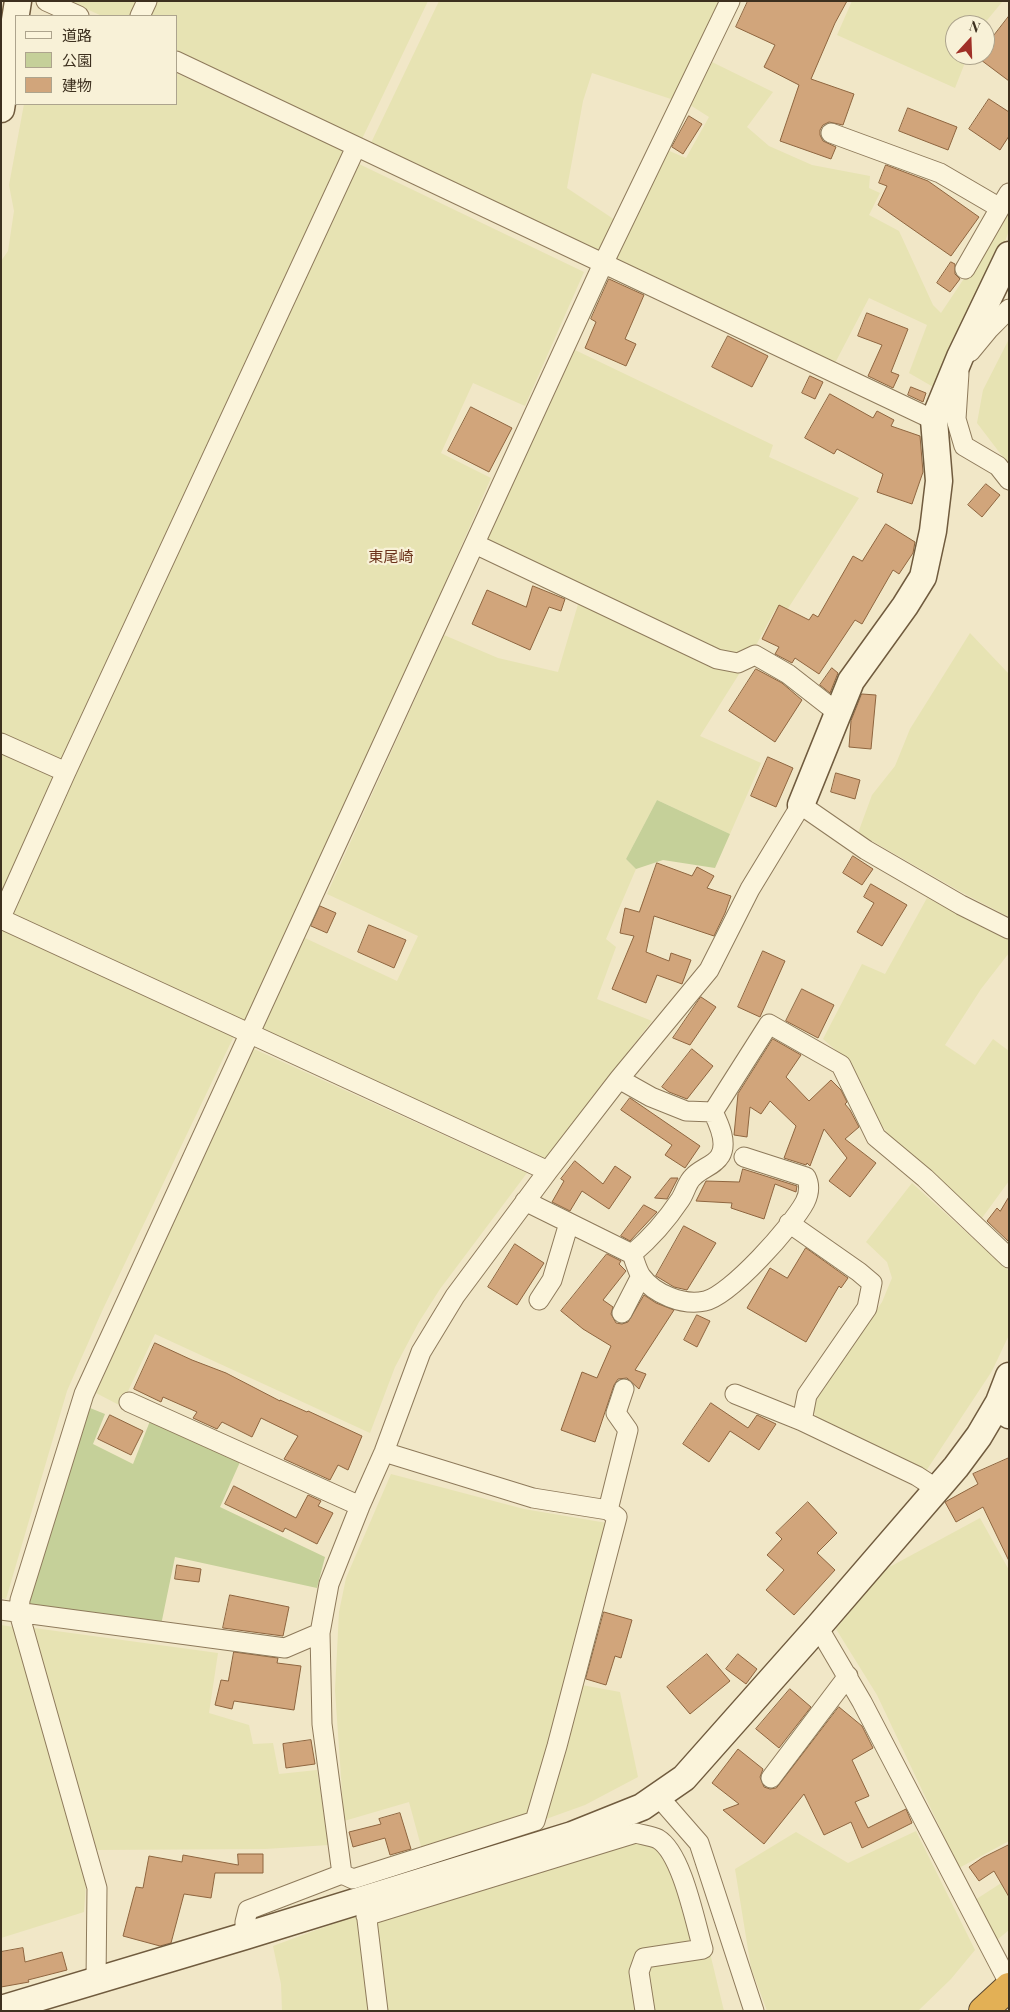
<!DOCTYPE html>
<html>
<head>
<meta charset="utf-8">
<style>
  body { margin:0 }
  #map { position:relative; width:1010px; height:2012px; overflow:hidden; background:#f1e7c7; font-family:"Playfair Display","Noto Sans JP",serif }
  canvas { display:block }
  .frame { position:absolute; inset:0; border:2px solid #3d301f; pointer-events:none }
  .legend { position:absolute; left:15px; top:15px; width:162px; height:90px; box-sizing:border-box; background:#f8f1d7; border:1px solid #ada48d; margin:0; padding:6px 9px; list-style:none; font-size:15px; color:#3d301f }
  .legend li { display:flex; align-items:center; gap:10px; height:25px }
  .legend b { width:25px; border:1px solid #ada48d }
  .north { position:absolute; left:945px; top:15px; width:50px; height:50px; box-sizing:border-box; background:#f8f1d7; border:1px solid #ada48d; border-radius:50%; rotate:20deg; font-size:14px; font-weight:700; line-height:20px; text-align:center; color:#3d301f }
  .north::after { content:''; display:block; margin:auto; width:18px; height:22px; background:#a03027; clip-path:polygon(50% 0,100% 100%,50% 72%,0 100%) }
</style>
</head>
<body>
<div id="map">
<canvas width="1010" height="2012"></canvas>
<div class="frame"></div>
<ul class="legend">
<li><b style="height:6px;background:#fbf4db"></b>道路</li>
<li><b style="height:14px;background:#c5d099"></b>公園</li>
<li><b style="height:14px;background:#d1a57b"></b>建物</li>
</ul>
<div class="north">N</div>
</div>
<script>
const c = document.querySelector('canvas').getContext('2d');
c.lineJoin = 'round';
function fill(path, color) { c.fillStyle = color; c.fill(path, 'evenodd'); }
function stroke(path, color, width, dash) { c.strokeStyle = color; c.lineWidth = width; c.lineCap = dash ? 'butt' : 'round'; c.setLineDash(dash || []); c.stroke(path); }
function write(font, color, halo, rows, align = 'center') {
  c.font = font + ' "Playfair Display","Noto Sans JP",serif'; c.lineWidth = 4.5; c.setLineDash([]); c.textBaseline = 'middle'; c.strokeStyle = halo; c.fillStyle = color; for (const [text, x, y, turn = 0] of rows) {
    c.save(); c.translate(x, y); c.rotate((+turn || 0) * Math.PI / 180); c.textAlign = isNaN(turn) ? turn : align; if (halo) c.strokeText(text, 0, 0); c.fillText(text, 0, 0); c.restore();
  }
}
const farmland = new Path2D(`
  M69,1H138L130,16H102Z
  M154,1H428L361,141L176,52V16H147Z
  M439,1H722L674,100L592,73L583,101L567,188L618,222L602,255L370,145Z
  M852,1H1003L983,25H955V55H968L955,88L837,35Z
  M712,62L773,92L747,127L769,146L812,165L870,176L869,188L880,193L869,215L899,231L933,305L941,313L1009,211V230L1005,242L986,286L935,388L909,373L927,325L869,298L834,365L615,261L667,150L686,158L709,117L690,105Z
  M176,73L341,149L343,155L233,388L73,741L1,892V261L8,251L14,211L9,185L24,104H176Z
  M359,164L584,272L525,406L473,383L441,453L491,478L360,778L247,1022L11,915L154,600Z
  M1009,339V465L977,423L983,390Z
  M575,350L773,445L769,457L859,498L787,610H775L755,647L737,653L720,652L486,541Z
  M579,601L741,671L700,736L761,763L730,834L657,800L626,859L636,869L606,939L616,947L597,999L652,1021L545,1159L261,1031L305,938L397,981L418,936L327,894L444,635L498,658L558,672Z
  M970,633L1009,674V917L961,892L858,833L872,795L895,766L910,729Z
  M927,898L1009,938V953L981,989L945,1045L975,1065L993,1039L1009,1051V1181L982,1218L922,1163L893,1141L877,1119L864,1088L847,1060L823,1039L862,964L885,974Z
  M3,928L234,1036L103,1309L67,1391L6,1599L1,1598V933Z
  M252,1048L527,1173L440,1289L419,1322L395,1367L370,1433L155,1334L121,1406L96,1393Z
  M912,1183L1009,1271V1335L992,1371L926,1471L817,1419L814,1412V1401L882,1302L892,1278L887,1262L866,1242Z
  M391,1474L524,1509L607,1523L531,1815L422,1850L409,1802L344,1821L335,1690L339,1612L346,1578Z
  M980,1518L1009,1570V1841L959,1868L877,1695L836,1629L884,1570Z
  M1,1625L14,1627L86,1884L84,1912L1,1938Z
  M34,1628L218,1653L209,1713L249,1725L253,1744L273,1743L279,1774L317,1770L329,1845L265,1849L95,1850Z
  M582,1685L620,1692L638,1777L585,1805L546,1819L559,1766Z
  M628,1826L652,1827L667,1838L710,1953L724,2011H385L372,1908Z
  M916,1831L975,1950L951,1979L918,2011H767L751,1968L735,1869L796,1832L848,1863Z
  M1009,1878V1930L997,1940L975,1900Z
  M357,1915L369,2011H282L281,1984L273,1946Z`);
const green = new Path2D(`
  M657,800L730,834L715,868L663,860L636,869L626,859Z
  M90,1408L105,1414L93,1444L133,1464L150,1421L240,1462L220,1507L325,1557L317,1588L175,1557L161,1625L29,1608L27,1603Z`);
const building = new Path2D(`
  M748,1H847L835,23L811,79L854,94L843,125L829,122L823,125L820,130V135L823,141L836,147L831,159L780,141L799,85L764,67L775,45L736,27Z
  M1009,16V81L977,57L979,55H985V47Z
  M989,99L1009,112V136L1000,150L969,129Z
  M908,108L957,127L948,150L899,131Z
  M689,116L702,124L683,154L672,147Z
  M886,165L928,181L979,217L951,256L878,205L887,186L879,183Z
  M951,262L955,264V274L960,279L950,292L937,283Z
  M609,279L644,295L625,339L636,344L626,366L585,348L596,322L591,319Z
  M867,313L908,329L891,372L899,375L893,388L868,376L882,345L858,336Z
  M728,336L768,356L752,387L712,367Z
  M810,376L823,382L815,399L802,393Z
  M911,387L926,393L923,402L908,395Z
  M830,394L873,418L877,411L894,420L891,426L920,436L923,472L912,504L877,492L883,474L837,449L834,454L805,438Z
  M471,407L512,428L489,472L448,451Z
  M986,484L1000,495L982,517L968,505Z
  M886,524L915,542L913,553L899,574L893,570L862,624L855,620L819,674L795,658L792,663L775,654L779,647L762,639L779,605L809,620L813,614L818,617L853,556L862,561Z
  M533,586L565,599L561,611L549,607L530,650L472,624L487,590L526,607Z
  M832,668L838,673L830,693L820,685Z
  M756,669L782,683L802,700L775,742L729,711Z
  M862,694L876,695L871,749L849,747L851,721Z
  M768,757L793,768L776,807L751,796Z
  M836,773L860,780L855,799L831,792Z
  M853,856L873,869L862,885L843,873Z
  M657,863L692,876L697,867L714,876L707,888L731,896L725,913L714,936L654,916L646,952L669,961L671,953L691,960L682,984L657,975L646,1003L612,989L634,936L620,933L625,908L639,912Z
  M871,884L907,905L882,946L857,932L874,903L864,897Z
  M320,906L336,913L327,933L311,926Z
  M369,925L406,940L394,968L358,952Z
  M763,951L785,961L760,1017L738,1007Z
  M802,989L834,1005L818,1038L786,1021Z
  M701,997L716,1007L690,1045L673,1038Z
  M773,1039L801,1055L786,1077L809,1101L831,1080L841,1090L847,1102L845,1104L850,1110L859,1127L845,1139L876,1163L850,1197L829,1181L847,1158L824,1129L810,1166L807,1163L806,1165L784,1158L796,1126L770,1101L761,1114L750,1107L747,1137L734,1135L738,1094Z
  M692,1049L713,1066L687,1099L669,1092L662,1087Z
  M630,1098L700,1146L685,1168L665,1155L672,1145L621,1110Z
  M575,1161L603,1184L615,1166L631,1177L609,1209L582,1191L570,1211L552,1202L564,1181L561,1179Z
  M743,1169L797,1186L796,1192L775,1184L764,1219L731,1208L732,1203L696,1201L706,1181L739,1182Z
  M671,1178H678L667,1199L655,1198Z
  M1009,1197V1242L987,1221L997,1208L1000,1211Z
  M644,1205L657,1212L630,1241L621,1236Z
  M684,1226L716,1243L687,1290L674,1287L656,1276Z
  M515,1244L544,1263L517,1305L488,1287Z
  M806,1248L848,1278L841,1288L839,1286L806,1342L747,1308L770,1268L787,1278Z
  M607,1254L621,1261L619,1264L626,1271L603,1300L613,1307L611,1314L616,1323L622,1324L628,1322L644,1295L656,1303L674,1310L635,1370L646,1374L639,1389L627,1378L618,1379L614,1385L595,1442L561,1430L582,1372L597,1378L611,1346L583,1329L561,1311Z
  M697,1315L710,1321L697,1347L684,1340Z
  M155,1343L192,1360L226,1373L280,1401V1400L307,1412L308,1411L362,1436L348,1470L338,1465L330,1480L284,1459L298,1436L261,1418L252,1437L222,1422L217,1429L193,1418L197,1412L163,1397L161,1402L134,1389Z
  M711,1403L748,1428L757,1415L776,1424L759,1450L730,1431L709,1462L683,1444Z
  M110,1415L143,1431L131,1455L98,1439Z
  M1009,1458V1561L983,1507L956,1522L945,1502L978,1484L973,1474Z
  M234,1486L296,1518L308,1495L321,1501L318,1506L333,1513L317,1544L285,1528L283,1532L225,1504Z
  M808,1502L837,1533L817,1553L835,1570L794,1615L766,1590L784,1570L767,1555L782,1539L776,1533Z
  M177,1565L201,1569L199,1582L175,1579Z
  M230,1595L289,1607L283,1636L223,1628Z
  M604,1612L632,1620L621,1658L615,1656L606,1685L586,1679Z
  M234,1652L278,1658L277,1663L301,1666L294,1710L234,1701L232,1709L215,1705L221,1680L228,1681Z
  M707,1654L730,1681L690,1714L667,1687Z
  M738,1654L757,1669L746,1684L726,1669Z
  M790,1689L811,1707L779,1748L756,1729Z
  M839,1707L862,1726L873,1748L852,1760L869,1796L855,1802L868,1828L906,1809L912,1823L862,1848L851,1822L824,1835L804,1794L764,1844L723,1810L739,1804L712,1783L738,1749L763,1769L760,1777L764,1787L770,1789L776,1788Z
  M311,1740L315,1764L286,1768L283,1744Z
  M400,1813L411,1849L390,1855L385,1838L353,1847L349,1832L381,1824L379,1819Z
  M1009,1845V1897L994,1871L979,1881L969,1867L982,1858Z
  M238,1854H263V1873H215L211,1898L184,1894L171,1943L160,1946L123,1936L136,1887L143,1888L149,1856L182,1862L183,1855L238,1865Z
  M23,1948L25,1962L62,1952L67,1970L28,1980L29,1982L1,1987V1952Z`);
const street = new Path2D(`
  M46,1L79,16
  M140,16L147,1
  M176,61L934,420
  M831,133L940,173L1000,208L1009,193
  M965,269L1000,208
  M970,352L989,329L1009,309
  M959,373L956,419L964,446L998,466L1009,480
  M475,544L717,659L738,663L755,655L788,674L838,713
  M1,743L66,772
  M1,917L66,772L356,147
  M1,919L548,1171
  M619,1079L651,1097L686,1111L713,1112L769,1024L841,1065L876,1137L925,1178L1009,1258
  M525,1201L632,1254C635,1261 637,1270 641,1276C654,1294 683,1306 705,1301C730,1296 793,1225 805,1202C809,1194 810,1185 806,1177L744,1157
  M789,1223L859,1272L872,1283L867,1308L807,1395L802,1421L917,1476L937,1489
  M632,1254C651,1238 666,1221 680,1200C685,1193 687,1182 693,1177C700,1169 715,1165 720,1156C728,1143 719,1124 713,1112
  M539,1300L552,1280L569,1223
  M622,1313L641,1276
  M735,1394L802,1421
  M129,1402L360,1506
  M384,1452L533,1498L608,1510L628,1430L616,1413L624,1389
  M1,1610L285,1648L320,1633
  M818,1627L862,1702L1009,1983
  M771,1778L848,1676
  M658,1796L699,1843L754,2011
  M342,1874L353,1879L535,1821L557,1746L617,1517L608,1510
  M365,1903L378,2011
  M366,1916L636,1833C643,1835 652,1836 658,1839C682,1853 695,1922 703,1949L644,1958L639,1972L645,2011
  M245,1936V1922L248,1910L342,1874L322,1724L320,1633L329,1584L360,1506L384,1452L421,1352L455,1296L548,1171L619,1079L709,970L750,889L801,805L866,850L961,905L1009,929
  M96,1981L97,1888L19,1613L20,1600L84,1394L603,264L730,1`);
const secondary = new Path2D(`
  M1,109L18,1
  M801,805L851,681L905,606L923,577L933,531L939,481L934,420L960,357L1009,255
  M1009,1376L999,1402L1009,1415
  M1,2009L245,1936L572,1835L642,1807L684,1778L818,1627L956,1467L979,1436L999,1402`);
const highway = new Path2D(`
  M983,2011L1009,1987`);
const neighbourhoodNames = [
  ["東尾崎",391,557]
];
fill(farmland, '#e7e3b3');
fill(green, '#c5d099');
fill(building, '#d1a57b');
stroke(building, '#8e653f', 1);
stroke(street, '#8e7a5b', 21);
stroke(secondary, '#705b3e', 29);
stroke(highway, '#5b472f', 30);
stroke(street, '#fbf4db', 19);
stroke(secondary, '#fbf4db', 26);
stroke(highway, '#e3b055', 28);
write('15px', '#6c331c', '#f8f1d7', neighbourhoodNames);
</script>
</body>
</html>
